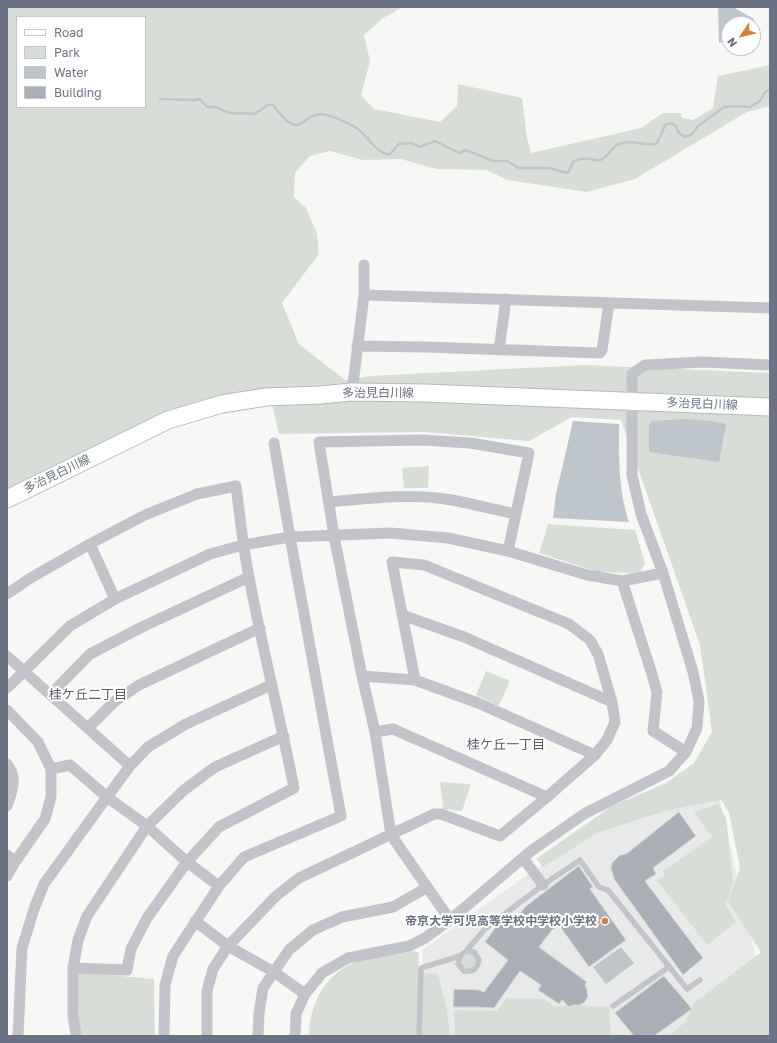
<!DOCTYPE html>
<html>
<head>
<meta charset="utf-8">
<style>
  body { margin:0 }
  #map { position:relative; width:777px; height:1043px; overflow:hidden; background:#f7f8f6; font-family:"Golos Text",sans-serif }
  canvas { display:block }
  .frame { position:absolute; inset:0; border:8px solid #6a7283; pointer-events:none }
  .legend { position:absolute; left:16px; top:16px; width:130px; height:92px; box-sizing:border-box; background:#fff; border:1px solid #c3c7cd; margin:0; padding:5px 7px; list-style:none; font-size:12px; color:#6a7283 }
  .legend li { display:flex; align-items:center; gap:8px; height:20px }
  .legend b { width:20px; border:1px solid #c3c7cd }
  .north { position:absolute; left:721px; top:16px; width:40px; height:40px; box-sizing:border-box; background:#fff; border:1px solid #c3c7cd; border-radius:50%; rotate:235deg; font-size:11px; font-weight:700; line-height:16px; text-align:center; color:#6a7283 }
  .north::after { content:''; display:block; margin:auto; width:14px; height:18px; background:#cf833e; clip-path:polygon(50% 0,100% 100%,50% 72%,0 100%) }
</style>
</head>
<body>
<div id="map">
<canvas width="777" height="1043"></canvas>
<div class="frame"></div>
<ul class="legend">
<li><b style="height:5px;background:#fff"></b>Road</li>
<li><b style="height:11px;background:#d8ded7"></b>Park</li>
<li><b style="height:11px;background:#bec5cb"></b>Water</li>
<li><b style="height:11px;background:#acafb7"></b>Building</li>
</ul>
<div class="north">N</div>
</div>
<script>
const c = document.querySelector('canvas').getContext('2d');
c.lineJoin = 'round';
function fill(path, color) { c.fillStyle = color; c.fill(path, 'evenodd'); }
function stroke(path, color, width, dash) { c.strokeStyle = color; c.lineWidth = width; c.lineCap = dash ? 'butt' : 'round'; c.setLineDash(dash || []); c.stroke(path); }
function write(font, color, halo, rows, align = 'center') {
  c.font = font + ' "Golos Text","Noto Sans JP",sans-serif'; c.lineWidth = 4; c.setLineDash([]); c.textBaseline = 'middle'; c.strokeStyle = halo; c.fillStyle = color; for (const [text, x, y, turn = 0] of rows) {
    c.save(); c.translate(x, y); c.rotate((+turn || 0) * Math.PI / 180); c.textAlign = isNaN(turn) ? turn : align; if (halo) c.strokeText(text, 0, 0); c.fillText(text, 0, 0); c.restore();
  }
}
const built = new Path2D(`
  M719,796L759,974L700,1036H431L422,950L527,875L605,823Z`);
const green = new Path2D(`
  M7,7H403L383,18L364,35L370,61L361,95L374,109L440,122L457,106L458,84L522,98L527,138L531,153L641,128L663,113H681L682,118L693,120L713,108L718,76L770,65V106L747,112L635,179L587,192L507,180L487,170L436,169L401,159L363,160L330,151L310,156L295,173L294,197L306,208L317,234L319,254L282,303L299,344L345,380L371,376L584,365L770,373V1036H669L686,1021L693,1004L761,952L728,902L740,868L729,812L721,800L665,811L597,833L543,867L536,859L612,806L666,783L694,763L712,732L700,645L621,420L572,417L529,441L424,432L279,434L269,391L7,490ZM17,17H145V107H17Z
  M429,466L428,488H404L402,468Z
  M548,524L635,530L645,563L640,573L598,572L539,553Z
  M486,671L510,681L499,706L476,695Z
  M440,782L471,784L462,811L443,809Z
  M718,804L726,818L733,881L726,905L736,922L707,945L657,880L665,875L663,871L712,837L694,812Z
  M414,951L419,953L418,973L438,974L447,1011L450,1036H309C310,1001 326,971 362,960C378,955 397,954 414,951Z
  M466,951L474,952L479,960L478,967L464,971L458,964Z
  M78,972L154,979L155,1036H81L78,1009Z
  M506,998L544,999L555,1007L573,1005L609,1007L611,1036H455L454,1010L497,1011Z`);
const water = new Path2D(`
  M718,7H733L754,19L753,31V24H729V40L719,43Z
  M685,419L711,421L726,424L719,462L649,452V426L652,421Z
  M573,421L619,424C619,457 618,490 629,522L553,518L556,494Z
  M621,947L634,963L606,984L593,967Z`);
const stream = new Path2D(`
  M160,99L194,100L200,99L207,107C218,105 221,111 231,113C234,114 238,113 241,113C257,114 253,116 267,105H273C277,110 282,117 287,121C299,130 303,121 312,116C319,113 326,114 333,117C337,118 356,127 358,129C368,137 376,152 389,155L399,144L411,143L420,147L435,141L459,153L466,150L493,161H507L519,168H549L568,173L573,162C575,161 578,159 581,159C587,157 594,161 600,160C608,158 611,147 619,144C633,139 643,146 656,144L660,137L665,125L670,123L675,125L679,133L685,137L692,134L698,126L724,107L736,106L750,107L760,101L765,92L770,90`);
const building = new Path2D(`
  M679,812L696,836L653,868L656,874L645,881L703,958L683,975L614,879L611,868L612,863L620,855L626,854Z
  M579,866L593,887L590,889L626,940L589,967L559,925L552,930L539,947L587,982L585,985L587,990L588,997L584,1003L579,1005H573L569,1007L562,1000L559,1004L538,990L541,985L520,971L494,1008L476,1007H453L454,989L479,990L484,992L508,960L485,942L498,924L505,919L514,922L525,907Z
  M664,976L692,1009L654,1036H634L615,1013Z`);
const service = new Path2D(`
  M466,951L486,928L543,885L580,860L599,887L608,890L687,989L700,980
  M613,1006L669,967
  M419,1036L421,968L424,967L460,956L466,951L474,952L479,960C477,969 474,972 464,971L458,964L460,956`);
const minor = new Path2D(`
  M364,295L770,308
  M357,346L424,347L600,353L602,350L609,303
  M499,350L506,299
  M352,392L364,295V265
  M329,502C370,498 412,493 452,500C474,504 495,510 516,514
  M90,544L115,599
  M622,581L651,671L657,692L653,731L686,752
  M7,594L29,579L90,544L145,515L197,494L236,486C240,517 243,547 249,577C262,647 280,717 294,788L219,827L187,862L147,918L131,949L127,970L73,968
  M402,615L464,637L612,702
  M7,656L130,766
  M362,676L415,680L478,703L595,755
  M7,688L70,626L115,599L210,554L243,545L290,537L390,533L448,538L508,551L587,575L622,581L663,573
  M51,694L90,654L142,627L249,577
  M7,710L38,742L51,769V797L45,819L15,862L7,876
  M88,728L114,702L139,685L260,628
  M375,732L393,729L547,797
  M7,764C18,777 12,792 7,806
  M51,769L70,765L107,797L147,826L187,862L219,886
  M7,855L15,862
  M523,858L543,885
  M450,920L391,835L375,732L362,676L334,536L319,442L422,440L470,443L529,453L508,551
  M195,921L228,946L274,972L305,994
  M18,1036L22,948L34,909L44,884L107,797L130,766L148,747L186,724L271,685
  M76,1036L73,1014V968L78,940L87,916L147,826L184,790L215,767L284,736
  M164,1036L165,985L173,956L219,886L244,857L341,816L290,537L274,443
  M207,1036V991L213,969L228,946L276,896L299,878L434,814H441L500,836L547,797L595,755L607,740L615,722L612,702L598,654L590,640L569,624L424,565L392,562L415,680
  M258,1036L259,1013L263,988L289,950L313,930L342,917L393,907L426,888
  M295,1036L296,1014L305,994L322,973L348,958L409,946L425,938L450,920L531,851L584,814L669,771L686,752L697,728L699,701L693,672L663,573L641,514L632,475V374L645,365L703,362L770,365`);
const primary = new Path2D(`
  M7,499L168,420L222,404L266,397L320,395L352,392L425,393L770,407`);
const markers = [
  [605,921,4,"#cf833e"]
];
const streetNames = [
  ["多治見白川線",378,393],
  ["多治見白川線",702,404,2],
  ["多治見白川線",57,474,-26]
];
const poiNames = [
  ["帝京大学可児高等学校中学校小学校",597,921]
];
const neighbourhoodNames = [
  ["桂ケ丘二丁目",88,695],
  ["桂ケ丘一丁目",506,745]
];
fill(built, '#e8e9e9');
fill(green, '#d8ded7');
fill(water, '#bec5cb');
stroke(stream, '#bec5cb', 2.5);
fill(building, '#acafb7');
stroke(building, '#d9dad8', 1);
stroke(primary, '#b6b8bd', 19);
stroke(service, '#c2c4c9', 5.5);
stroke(minor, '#c2c4c9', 11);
stroke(primary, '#fff', 17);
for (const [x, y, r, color] of markers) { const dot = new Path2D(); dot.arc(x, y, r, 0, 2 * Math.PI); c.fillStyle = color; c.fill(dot); stroke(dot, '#fff', 1.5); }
write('12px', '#6a7283', '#fff', streetNames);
write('bold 12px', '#6a7283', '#fff', poiNames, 'right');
write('13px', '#575d69', '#fff', neighbourhoodNames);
</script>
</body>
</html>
